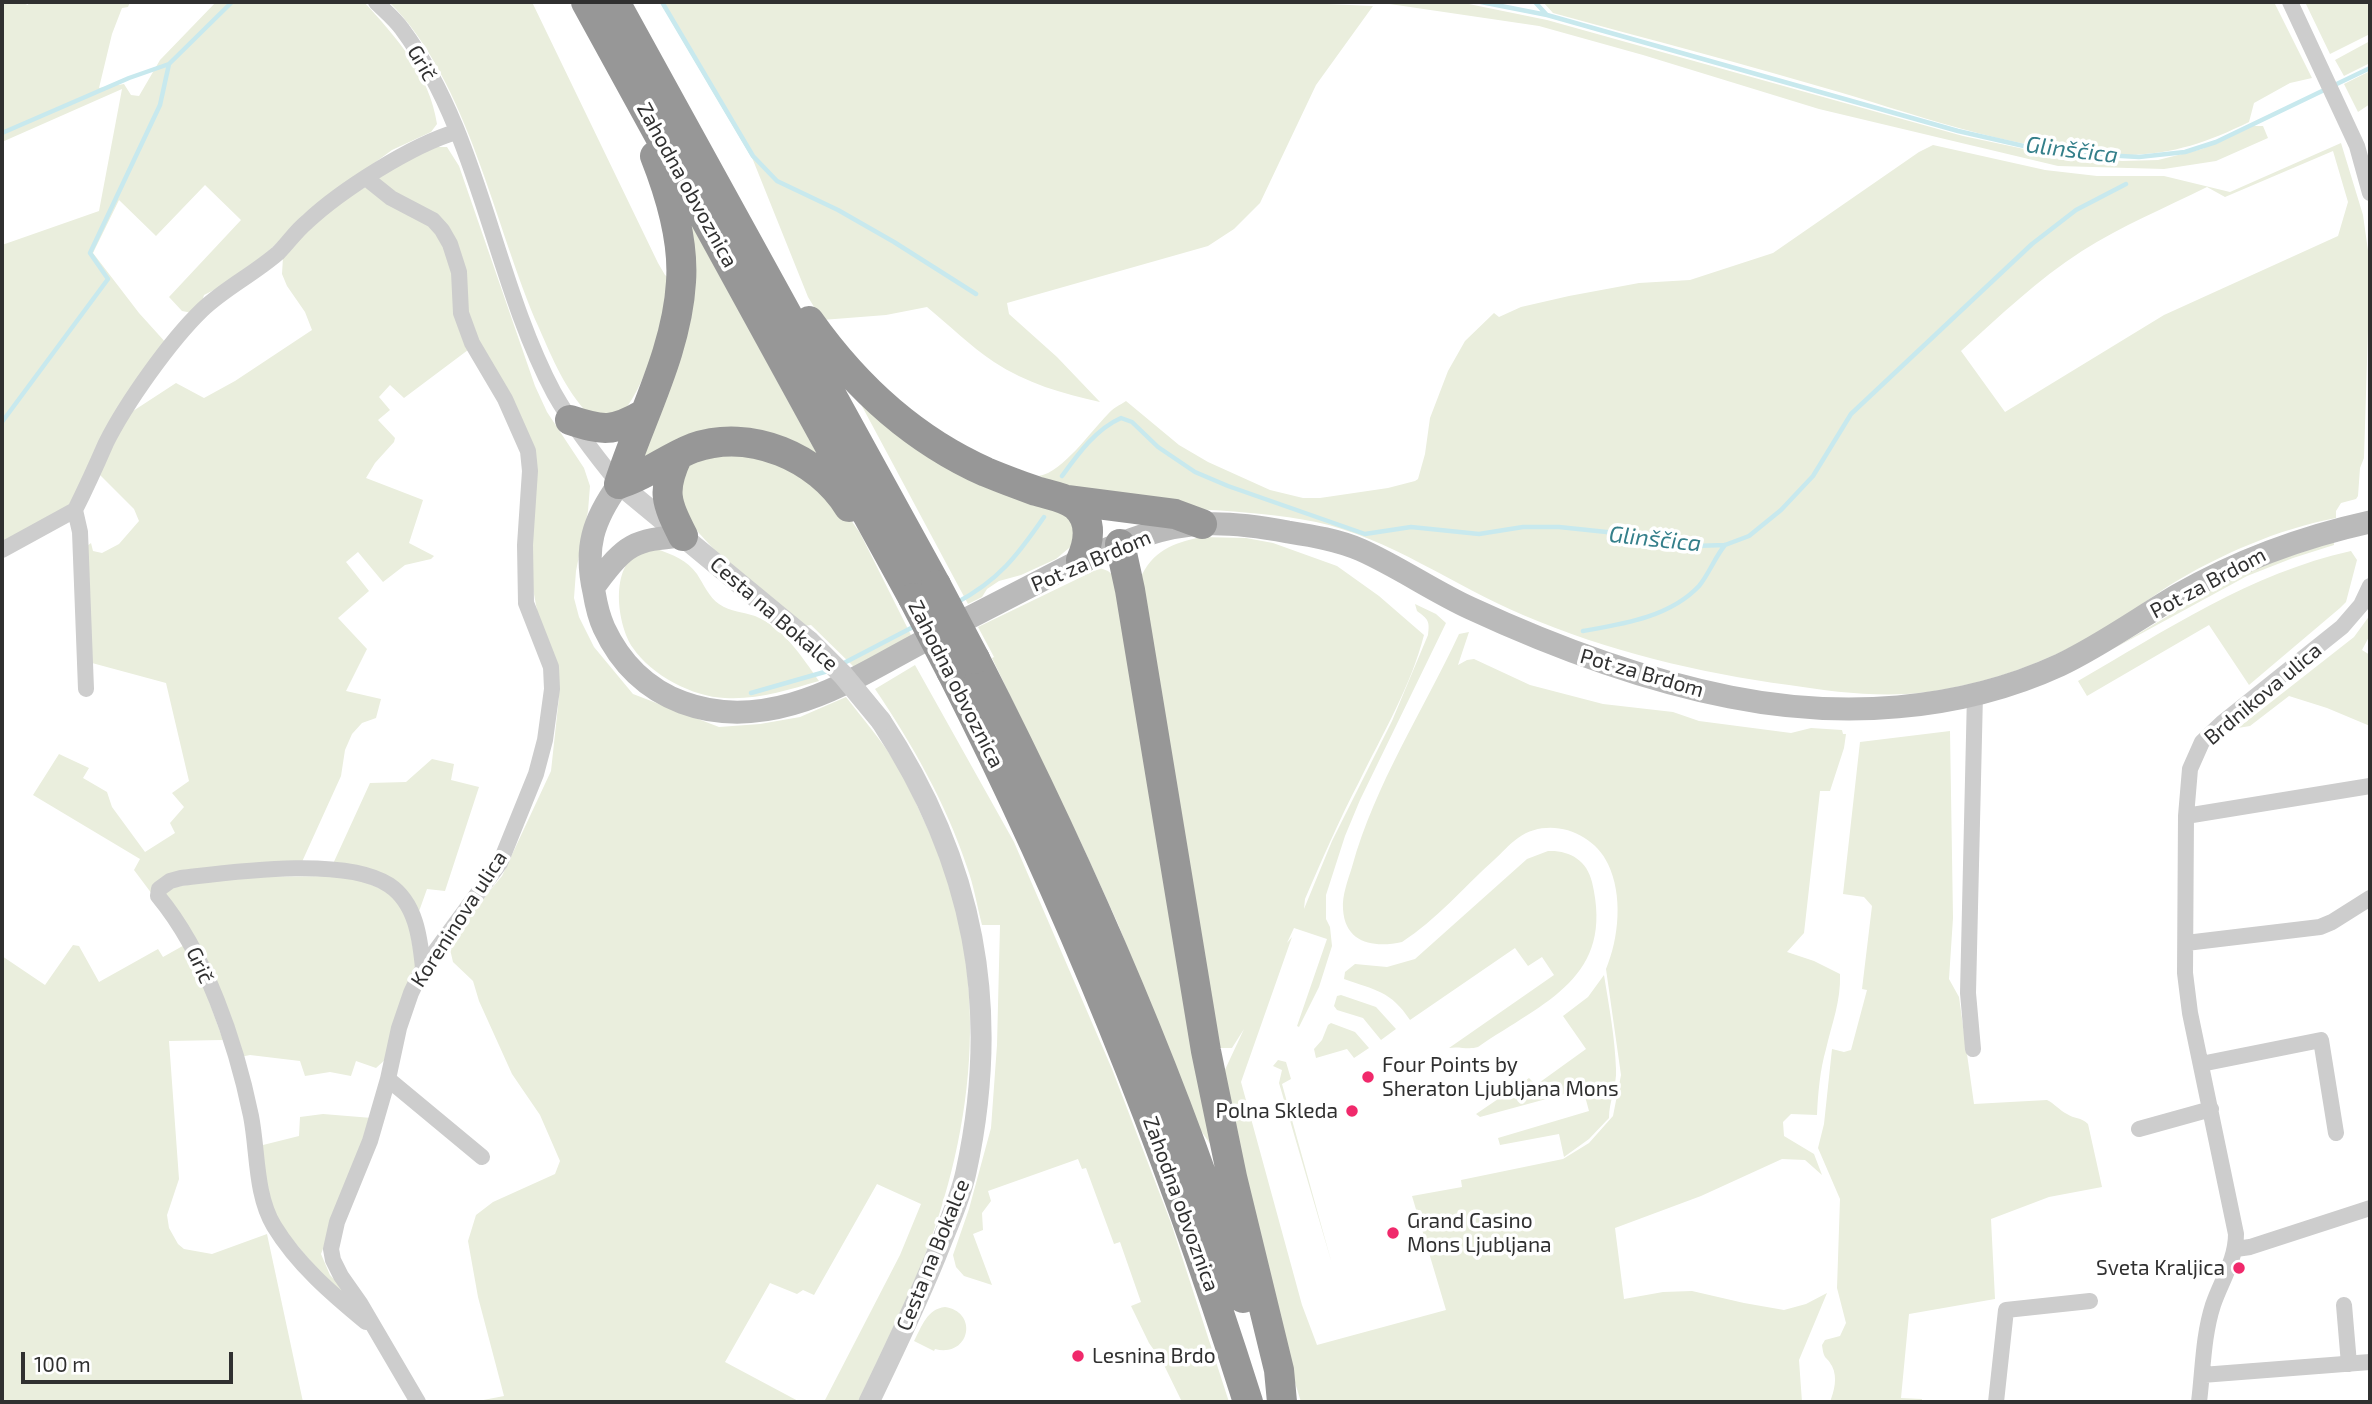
<!DOCTYPE html>
<html>
<head>
<meta charset="utf-8">
<style>
  body { margin:0 }
  #map { position:relative; width:2372px; height:1404px; overflow:hidden; background:#fff; font-family:"Exo 2",sans-serif }
  canvas { display:block }
  .frame { position:absolute; inset:0; border:4px solid #303030; pointer-events:none }
  .scale { position:absolute; left:21px; top:1352px; width:212px; height:32px; box-sizing:border-box; border:4px solid #303030; border-top:0; padding-left:9px; font-size:21px; line-height:24px; white-space:nowrap; color:#303030; -webkit-text-stroke:5px #fff; paint-order:stroke }
</style>
</head>
<body>
<div id="map">
<canvas width="2372" height="1404"></canvas>
<div class="frame"></div>
<div class="scale">100 m</div>
</div>
<script>
const c = document.querySelector('canvas').getContext('2d');
c.lineJoin = 'round';
function fill(path, color) { c.fillStyle = color; c.fill(path, 'evenodd'); }
function stroke(path, color, width, dash) { c.strokeStyle = color; c.lineWidth = width; c.lineCap = dash ? 'butt' : 'round'; c.setLineDash(dash || []); c.stroke(path); }
function write(font, color, halo, rows, align = 'center') {
  c.font = font + ' "Exo 2",sans-serif'; c.lineWidth = 7; c.setLineDash([]); c.textBaseline = 'middle'; c.strokeStyle = halo; c.fillStyle = color; for (const [text, x, y, turn = 0] of rows) {
    c.save(); c.translate(x, y); c.rotate((+turn || 0) * Math.PI / 180); c.textAlign = isNaN(turn) ? turn : align; if (halo) c.strokeText(text, 0, 0); c.fillText(text, 0, 0); c.restore();
  }
}
const green = new Path2D(`
  M2,2H20L28,5L29,2H130L128,7L122,8L112,34L99,88L124,84L131,95L139,96L160,60L216,2H364C396,37 430,75 437,124L431,132L392,150L358,175L312,209L255,264L220,287L204,295L201,305L192,313L182,311L169,297L241,220L205,185L156,236L119,200L93,253L139,313L167,344L67,508L2,547V245L99,211L122,89L2,142Z
  M389,2H532L658,263L665,275L672,280C660,326 651,376 622,414L589,415C565,389 553,360 539,328C494,226 469,81 389,2Z
  M660,2H1326L1327,4L1373,6L1316,85L1260,203L1234,229L1208,246L1007,303L1009,314L1057,357L1100,402C1063,394 1026,383 994,362C970,346 949,325 927,307L886,315L822,320L808,297L753,160Z
  M1376,2H1459L1547,20L1963,136L2048,154L2122,161L2158,160L2202,149L2253,126H2263L2268,138L2216,161L2164,169L2058,166L1819,109L1643,55L1539,26Z
  M1543,2H2274L2312,78L2290,83L2254,103L2249,122C2208,142 2174,154 2128,155C2033,156 1929,119 1839,92C1744,64 1648,39 1553,13Z
  M2305,2H2370V34L2330,54Z
  M2370,41V63L2344,76L2335,60Z
  M2370,71V104L2358,112L2344,84Z
  M2341,143L2363,215L2370,265L2364,458L2360,468L2358,496L2356,499L2341,503L2336,511V518C2278,529 2219,555 2170,585C2141,604 2114,625 2083,641C2049,659 2011,674 1974,683C1952,688 1928,693 1906,694C1867,696 1827,691 1789,685C1699,673 1607,651 1523,615C1454,586 1390,538 1316,522C1244,507 1169,512 1096,499C1077,495 1057,484 1039,476C1063,472 1091,431 1108,414C1113,408 1120,405 1126,401L1179,445L1208,462L1270,490L1303,498H1320L1388,488L1415,481L1418,479L1425,454L1430,418L1448,371L1465,341L1494,313L1499,317L1521,307L1569,296L1639,283L1690,280L1773,253L1919,152L1933,145L2045,170L2097,176H2164L2230,192ZM2333,151L2348,202L2338,236L2164,315L2005,412L1961,351C2000,316 2038,279 2082,251C2121,226 2165,208 2207,187L2225,197Z
  M434,147H447L459,166L535,386L547,412L584,468L590,486L588,511L576,571L574,598L579,617L594,647L633,694L719,727L760,724L800,717L846,697C863,719 882,741 897,765C909,784 917,807 927,827C993,969 977,1124 921,1266C902,1312 880,1357 859,1402H824L900,1255L921,1204L877,1184L814,1295L803,1290L797,1294L770,1283L725,1362L800,1402H473L504,1396L478,1297L468,1241L476,1215L493,1202L555,1174L560,1161L540,1115L512,1074L479,1001L473,981L453,962L449,945L473,911L502,876L551,771L559,697L538,616L532,583L530,542L535,489L466,312L455,242L380,184L379,175Z
  M366,187L432,225L447,247L468,350L404,398L390,385L379,397L390,410L378,420L395,438L394,442L375,463L366,478L423,500L409,543L434,556L431,559L405,565L383,582L358,552L346,562L369,591L338,618L367,649L346,691L381,699L376,718L362,723L352,734L345,750L341,776L301,864L178,875L152,894L134,870L140,859L33,795L59,754L89,768L83,778L107,792L112,807L145,852L175,833L170,823L184,807L172,793L189,781L166,683L92,663L83,549L91,543L93,551L102,553L119,544L139,521L134,509L100,475L113,438L130,413L176,383L204,398L235,381L312,330L305,312L287,286L282,274L283,257L324,209Z
  M688,218L821,461L781,445L639,470Z
  M856,395L1059,509L1071,519L1078,535L1075,543L1056,559L1021,575L999,581L987,589L982,597L968,604Z
  M756,451L834,496L860,533L912,637L855,668L811,625L804,626L719,555L678,510L688,458Z
  M1201,537L1246,538L1273,543L1337,566L1379,596L1424,635C1411,686 1382,735 1359,782C1339,820 1322,860 1305,899L1304,909L1332,841L1392,721L1428,635C1430,621 1428,619 1417,611L1415,604L1436,614L1446,623L1360,800L1345,836L1326,895V919L1330,927L1332,946L1319,987L1299,1027L1297,1026L1327,939L1294,928L1287,943L1292,937L1241,1082L1302,1305L1317,1345L1446,1310L1412,1196L1462,1187L1461,1180L1563,1159L1589,1143L1613,1116L1621,1075L1606,969C1619,938 1623,895 1608,864C1593,832 1549,816 1518,838C1509,844 1502,853 1494,860C1464,887 1436,920 1402,942C1375,948 1345,944 1343,909C1342,895 1348,880 1352,867C1375,784 1423,711 1459,634L1469,632L1458,665L1467,660L1474,659L1530,685L1603,704L1673,712L1699,721L1791,733L1811,728L1842,730L1843,734H1846L1844,748L1830,791H1820L1804,933L1787,952L1814,961L1840,974C1841,1001 1832,1023 1826,1049C1820,1070 1818,1093 1817,1115L1791,1114L1783,1122L1784,1136L1814,1154L1822,1175L1805,1160L1782,1159L1701,1196L1615,1228L1624,1299L1663,1292L1692,1291L1744,1303L1784,1310L1806,1304L1827,1293L1799,1360L1802,1402H1301L1269,1298L1223,1074L1244,1029L1232,1048H1219L1140,579C1152,551 1173,543 1201,537Z
  M2334,541V545L2293,558L2247,576L2111,650L2223,583L2274,560Z
  M657,549C673,555 687,560 697,574C704,585 709,597 719,604C731,612 743,612 755,616C784,628 802,657 819,681C788,690 757,700 725,698C693,697 651,675 633,648C617,625 609,566 641,551C645,549 652,549 657,549Z
  M2351,551L2357,560L2346,602L2340,608L2249,685L2209,625L2087,696L2078,681C2165,631 2251,573 2351,551Z
  M1100,568L1108,571L1114,576L1218,1155L1199,1128L1118,924L1082,845L992,658L994,657L978,627Z
  M2370,615V635L2362,650L2370,655V726L2327,708L2289,696L2250,726L2238,728L2354,637Z
  M915,665L1014,842L1112,1069L1171,1223L1229,1402H1182L1163,1363L1149,1343L1131,1306L1141,1302L1120,1242L1114,1244L1086,1168L1082,1169L1078,1159L988,1191L991,1201L982,1213L983,1230L973,1234L992,1285L964,1276L956,1267L953,1255L969,1209L991,1128L997,1045L1000,925H982C977,906 974,886 967,867C946,803 912,744 875,689Z
  M1950,731L1953,918L1949,979L1959,997L1974,1104L2047,1100C2055,1104 2059,1110 2067,1114C2074,1119 2081,1117 2088,1124L2102,1187L2049,1197L1991,1219L1995,1299L1909,1314L1901,1398L1922,1399V1402H1830C1834,1391 1838,1378 1832,1366C1826,1355 1824,1361 1822,1345L1825,1340L1840,1336L1846,1323L1837,1288L1840,1199L1818,1148L1824,1124L1832,1049L1844,1052L1851,1050L1867,990L1862,989L1872,906L1864,897L1843,894L1860,742Z
  M432,759L454,764L451,780L479,787L445,891L427,889L417,917L410,903L332,866L370,783L406,782Z
  M1548,851C1569,850 1587,860 1592,882C1615,978 1545,1001 1478,1047C1468,1050 1459,1046 1449,1048L1554,975L1542,957L1528,966L1515,948L1410,1020C1391,991 1375,990 1344,979L1345,972L1355,964L1387,967L1415,959L1527,859Z
  M351,876L388,891L407,914L416,966L386,1059L376,1068L356,1061L351,1076L330,1072L305,1076L300,1061L250,1055L240,1057L165,894L166,889L226,877Z
  M188,943L223,1040L169,1041L179,1179L167,1215L169,1228L178,1244L184,1249L212,1254L267,1234L303,1402H2V956L45,985L73,945L79,946L99,982L158,949L163,957Z
  M1604,975C1609,1006 1615,1038 1616,1069C1617,1087 1609,1101 1609,1118L1589,1139L1564,1157L1559,1134L1500,1145L1498,1138L1589,1111L1583,1089L1480,1117L1476,1114L1529,1078L1536,1085L1586,1049L1563,1016L1588,997Z
  M1341,995L1376,1007L1396,1029L1381,1040L1363,1018L1337,1010L1334,1006L1337,996Z
  M1331,1023L1355,1032L1369,1048L1354,1058L1347,1049L1316,1058L1314,1049L1322,1040L1328,1025Z
  M1278,1060L1286,1062L1291,1079L1282,1084L1332,1264L1279,1083L1282,1070L1273,1066Z
  M323,1114L372,1118L321,1254L330,1275L348,1294L338,1295L274,1217L259,1146L299,1136L300,1117Z
  M945,1307C979,1312 970,1358 935,1349L934,1351L914,1341C922,1326 927,1309 945,1307Z`);
const stream = new Path2D(`
  M662,2L753,156L777,181L838,210L894,242L976,294
  M1481,2L1547,15L1958,131L2050,152L2139,157L2185,152L2216,142L2370,68
  M1535,2L1546,14
  M2,133L129,78L169,64
  M2,422L108,279L90,253L160,105L169,64L232,2
  M1062,476C1078,454 1096,429 1121,418L1132,422L1158,447L1195,472L1228,486L1365,534L1411,527L1479,534L1523,527H1559L1654,537L1694,546L1725,545L1749,536L1781,510L1813,476L1851,414L2032,244L2076,210L2126,184
  M956,603C999,580 1017,556 1044,517
  M1583,631C1623,624 1670,617 1699,586C1709,574 1715,557 1725,545
  M842,664L915,626
  M751,693L828,671`);
const minor = new Path2D(`
  M376,2C385,11 395,19 402,29C480,134 493,278 554,393C572,425 595,455 619,484
  M2290,2L2357,146L2370,193
  M366,178L391,198L433,220L442,230L450,244L459,272L461,313L472,343L505,399L528,451L530,471L525,545L526,603L551,667L552,689L545,740L536,774L500,863L423,968L411,993L399,1028L388,1079L370,1141L337,1222L331,1249L333,1260L341,1276L360,1303L418,1402
  M2,550L75,510
  M86,689L80,532L75,510C86,488 96,466 106,443C126,403 170,341 202,310C225,288 254,274 278,253C288,243 296,231 307,222C341,190 412,145 456,132
  M2186,816L2370,786
  M2186,943L2320,927L2332,922L2370,898
  M1973,1049L1968,993L1975,694
  M2201,1064L2321,1040L2336,1133
  M388,1079L482,1157
  M2139,1129L2211,1109
  M2236,1249L2250,1247L2370,1208
  M2344,1305L2349,1364
  M366,1322C332,1294 297,1264 274,1226C255,1194 258,1152 251,1116C236,1043 206,954 158,896L159,889L170,881L181,878C232,872 346,856 389,885C416,903 420,938 423,968
  M2202,1375L2370,1362
  M1996,1402L2006,1310L2090,1301
  M2199,1402C2203,1370 2203,1336 2213,1305C2221,1281 2236,1260 2236,1234L2190,1013L2185,973L2186,816L2190,769L2202,742L2222,723L2342,627L2361,605L2370,586`);
const tertiary = new Path2D(`
  M619,484L809,641
  M869,1402C894,1350 920,1297 941,1243C950,1220 961,1196 966,1172C1002,1007 974,862 881,721`);
const secondary = new Path2D(`
  M619,484C593,520 584,548 594,592C596,604 599,617 604,628C639,703 715,726 792,704C839,691 882,663 926,640C977,614 1029,587 1081,560C1120,543 1162,525 1206,524C1233,523 1261,527 1288,532C1313,536 1338,540 1361,550C1399,567 1433,591 1470,608C1554,647 1639,679 1730,697C1840,719 1958,712 2060,665C2102,645 2139,618 2178,595C2239,560 2302,537 2370,522
  M596,584C626,544 633,540 683,536`);
const motorway = new Path2D(`
  M586,2L913,598
  M615,2L936,585
  M809,321C855,386 914,440 986,472C1003,479 1019,485 1036,491C1049,495 1065,497 1076,506C1093,521 1089,542 1081,560
  M570,420C603,431 613,432 644,414
  M678,455C661,491 666,502 683,536
  M619,484C640,418 677,352 681,282C684,241 670,194 655,156
  M619,484C646,476 667,458 693,448C750,428 818,457 849,507
  M1067,500L1175,514L1202,524
  M1120,544L1130,590L1206,1051L1232,1177L1279,1370L1282,1402
  M975,659C1080,864 1174,1078 1243,1298
  M951,671C1072,909 1168,1148 1248,1402`);
const tertiaryBridge = new Path2D(`
  M809,641L843,675L881,721`);
const motorwayBridge = new Path2D(`
  M936,585L975,659
  M913,598L951,671`);
const markers = [
  [1368,1077,7,"#f0296b"],
  [1352,1111,7,"#f0296b"],
  [1393,1233,7,"#f0296b"],
  [2239,1268,7,"#f0296b"],
  [1078,1356,7,"#f0296b"]
];
const streetNames = [
  ["Grič",422,63,60],
  ["Zahodna obvoznica",687,185,61],
  ["Pot za Brdom",1091,561,-23],
  ["Pot za Brdom",2208,583,-28],
  ["Cesta na Bokalce",774,614,41],
  ["Pot za Brdom",1642,673,16],
  ["Zahodna obvoznica",956,684,63],
  ["Brdnikova ulica",2263,694,-40],
  ["Koreninova ulica",459,919,-57],
  ["Grič",200,965,66],
  ["Zahodna obvoznica",1181,1204,70],
  ["Cesta na Bokalce",933,1255,-68]
];
const poiNames = [
  ["Four Points by",1382,1065],
  ["Sheraton Ljubljana Mons",1382,1089],
  ["Polna Skleda",1338,1111,"right"],
  ["Grand Casino",1407,1221],
  ["Mons Ljubljana",1407,1245],
  ["Sveta Kraljica",2225,1268,"right"],
  ["Lesnina Brdo",1092,1356]
];
const waterNames = [
  ["Glinščica",2072,150,7],
  ["Glinščica",1655,539,6]
];
fill(green, '#eaeedd');
stroke(stream, '#c8e9ee', 4.5);
stroke(minor, '#cdcdcd', 16);
stroke(tertiary, '#cdcdcd', 21);
stroke(secondary, '#bababa', 23);
stroke(motorway, '#979797', 30);
stroke(tertiaryBridge, '#cdcdcd', 21);
stroke(motorwayBridge, '#979797', 30);
for (const [x, y, r, color] of markers) { const dot = new Path2D(); dot.arc(x, y, r, 0, 2 * Math.PI); c.fillStyle = color; c.fill(dot); stroke(dot, '#fff', 2.5); }
write('21px', '#303030', '#fff', streetNames);
write('21px', '#303030', '#fff', poiNames, 'left');
write('italic 23px', '#347f8a', '#fff', waterNames);
</script>
</body>
</html>
